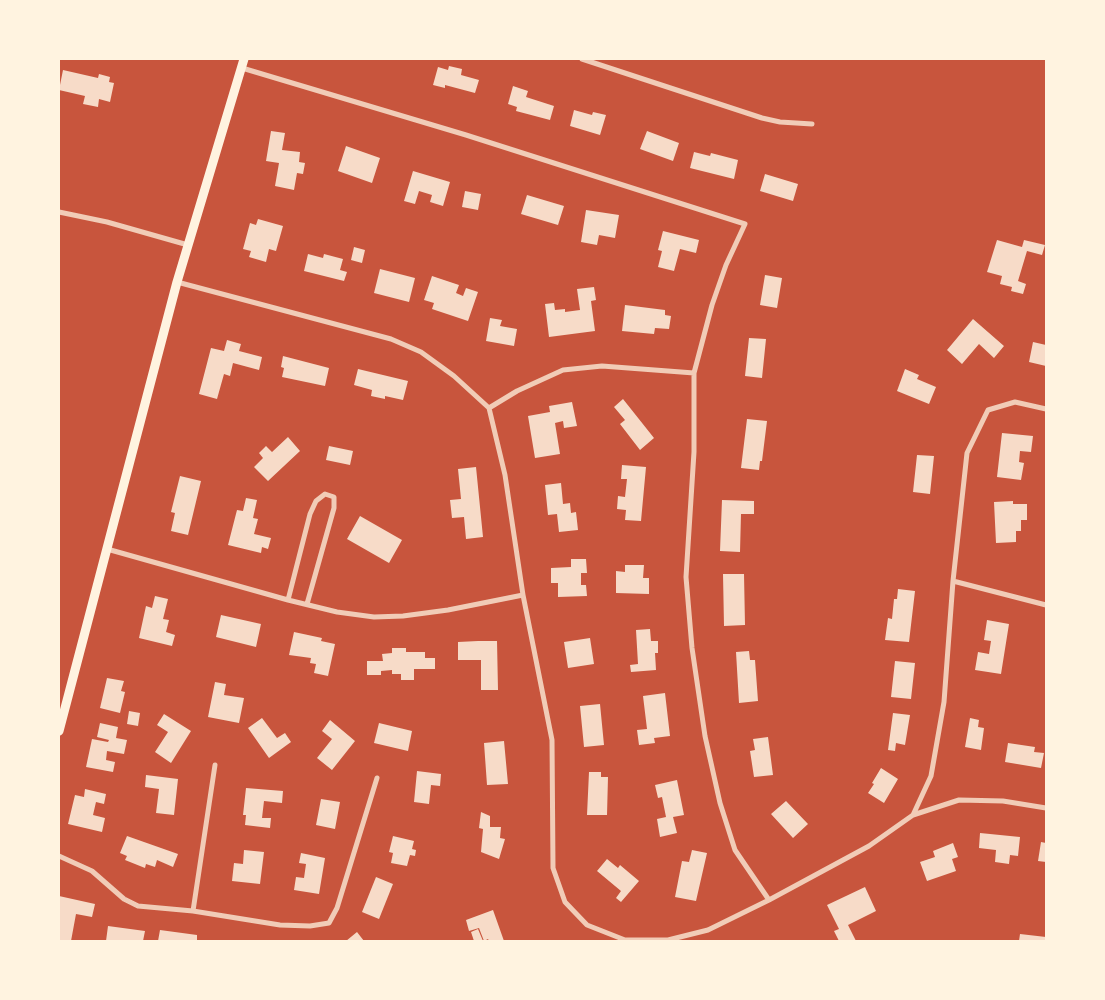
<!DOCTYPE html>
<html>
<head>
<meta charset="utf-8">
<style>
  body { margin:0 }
  #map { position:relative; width:1105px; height:1000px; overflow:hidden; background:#c8553d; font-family:Georgia,serif }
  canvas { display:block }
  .frame { position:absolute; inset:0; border:60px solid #fff3e0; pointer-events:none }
</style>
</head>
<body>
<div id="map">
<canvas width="1105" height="1000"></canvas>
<div class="frame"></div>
</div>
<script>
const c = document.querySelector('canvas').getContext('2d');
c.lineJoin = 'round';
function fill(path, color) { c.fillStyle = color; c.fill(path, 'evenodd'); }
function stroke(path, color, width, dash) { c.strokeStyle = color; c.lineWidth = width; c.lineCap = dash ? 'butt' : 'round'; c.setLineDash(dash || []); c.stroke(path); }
const building = new Path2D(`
  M449,66L462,69L461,75L479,80L475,93L445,85V88L433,85L438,67L448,70Z
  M63,70L98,78L99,74L110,77L109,82L114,83L110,102L99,99L98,107L83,104L85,96L59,90Z
  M513,86L528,91L526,97L554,106L550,120L516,111L517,107L508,104Z
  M574,110L592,115L593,112L606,115L600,135L570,126Z
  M271,131L285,133L282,150L300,152L299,162L305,163L303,174L297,173L294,190L275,186L279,163L266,161Z
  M647,131L679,143L673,161L640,149Z
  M346,146L380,158L372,183L338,171Z
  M694,152L710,156L711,153L738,160L734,179L690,168Z
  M413,171L450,182L443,206L430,202L432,195L419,191L415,204L404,201Z
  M765,174L798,184L793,201L760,191Z
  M465,191L481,194L478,210L462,207Z
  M527,195L564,206L558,225L521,214Z
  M586,210L619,215L615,238L599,235L597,245L581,242Z
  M258,219L283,226L276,251L269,249L266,262L249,257L251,251L243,249L250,223L256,225Z
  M663,231L699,240L696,253L680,249L674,271L658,267L662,251L658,250Z
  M997,240L1022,247L1024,240L1045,245L1042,255L1027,251L1018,281L1026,284L1023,294L1011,291L1012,287L1000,284L1002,276L987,272Z
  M354,247L365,250L362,263L351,260Z
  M308,254L323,258L324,254L343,259L340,270L347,272L344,281L304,271Z
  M380,269L415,278L409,302L374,293Z
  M765,275L782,278L777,308L760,305Z
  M432,276L459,285L456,293L463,296L466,288L478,292L468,321L432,309L434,303L424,300Z
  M594,287L596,300L591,301L595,331L549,337L545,304L554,303L555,310L565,309V312L580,310L577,289Z
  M625,305L665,310V315L671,316L669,329L655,328L654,334L622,331Z
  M490,318L502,320L500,326L517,329L514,346L486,341Z
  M973,319L1004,346L994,358L979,344L962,364L947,350Z
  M749,338L766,339L762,378L745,376Z
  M227,340L241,344L239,351L262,357L259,370L233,363L230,376L224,374L217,399L199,394L211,348L224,351Z
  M1033,342L1046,345V366L1029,362Z
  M283,356L329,368L325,386L282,377L284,368L281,367Z
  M358,369L408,381L403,400L385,396V399L371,396L372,390L354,385Z
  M905,369L919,375L917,379L936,387L929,404L897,391Z
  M623,399L654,438L640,450L620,424L625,420L614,407Z
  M572,402L577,426L564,428L563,421L555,423L560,454L535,458L528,416L550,412L549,406Z
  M747,419L767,421L762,461H760L759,470L741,468Z
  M1002,433L1033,436L1031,452L1020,451L1019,462L1024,463L1021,480L997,477Z
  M288,437L300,451L268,481L254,467L263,458L259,453L266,446L272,452Z
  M329,446L353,451L350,465L326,460Z
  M917,455L934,456L930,494L913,492Z
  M622,465L646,467L641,521L625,520L626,510L617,509L618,496L625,497L627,479H621Z
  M476,467L483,537L466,539L464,517L452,518L450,500L461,499L458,469Z
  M180,476L201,481L188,535L171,531L175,513L171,512Z
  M561,483L563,504L570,503L571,513L576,512L578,530L559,532L557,514L548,515L545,485Z
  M246,498L257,500L253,518L258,519L254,534L271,538L268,549L262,547L261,553L228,545L237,510L243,511Z
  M722,500L754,501V514H741L740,552L720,551Z
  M1013,501V504H1027V520H1021V531H1016V542L996,543L994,502Z
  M360,516L402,540L389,563L347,539Z
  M571,559H586L587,573H581V585H586L587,596L558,597V583H551V568L571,567Z
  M625,565H644L643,578H649V594L616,593V571L625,572Z
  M723,574H744L745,625L724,626Z
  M898,589L915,591L909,642L885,640L888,618L892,619L894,599H897Z
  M155,596L168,599L163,619L169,620L166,632L175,635L172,646L139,638L146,606L152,608Z
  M221,615L261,624L256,647L216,637Z
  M987,620L1009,624L1001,674L975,670L978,652L989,654L991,641L984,640Z
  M650,629L651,641H658V653H655L656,670L631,672L630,665L638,664L636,630Z
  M294,632L322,638L321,641L335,644L328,676L314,673L316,664L310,663L311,658L289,655Z
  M590,638L594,664L568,668L564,642Z
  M478,641H497L498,690H481V660H458V642Z
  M392,648H406V652H425V658H435V669H414V680H401V674H392V670L381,671V675H367V661H383L382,654L392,653Z
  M749,651L750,660H755L758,701L739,703L736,652Z
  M895,661L915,663L911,699L891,697Z
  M107,678L124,681L121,691L125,692L120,713L100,708Z
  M215,682L226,684L224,695L244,698L239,723L208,717Z
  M665,693L670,736L654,738L655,743L639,745L637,730L647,729L643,696Z
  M600,704L604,745L584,747L580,706Z
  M129,711L140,713L138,726L127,724Z
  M893,713L910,715L905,745L896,743L895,751L888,750Z
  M164,714L191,731L171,763L155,752L168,732L157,725Z
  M262,718L277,738L285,733L291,742L269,758L248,728Z
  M970,718L979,720L978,727L984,728L981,750L965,747Z
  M330,720L355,741L332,770L317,758L332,739L322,731Z
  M100,723L118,727L116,738L127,740L124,754L107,751L106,760L115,762L113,772L86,767L92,739L108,742L109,740L97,737Z
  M379,723L412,731L408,751L374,743Z
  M768,737L773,775L754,777L750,751L755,750L753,739Z
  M504,741L508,784L487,785L484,743Z
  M1008,743L1035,747L1034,752L1044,753L1041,768L1005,762Z
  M881,768L898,779L884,803L868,793L874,784L872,783Z
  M417,771L441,774L440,786L431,785L429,804L414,802Z
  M589,772H601V777H608L607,815H587Z
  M146,775L178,779L174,815L156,813L159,789L145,787Z
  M677,780L684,815L673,817L677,833L660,837L657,819L666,817L662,797L658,798L655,785Z
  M246,788L283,791L282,803L264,801L262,818H271L270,828L245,825L246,815H243Z
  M85,789L106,794L104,804L96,802L93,815L105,818L102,832L68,824L75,795L84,797Z
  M321,799L340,802L335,829L316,825Z
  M786,801L808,824L793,838L771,814Z
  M481,812L490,816V827H501L500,838L505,839L499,859L481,852L483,829L479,828Z
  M980,833L1020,837L1018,856L1010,855L1009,864L995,862L996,850L979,848Z
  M127,836L178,854L173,867L157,860L155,867L146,864L145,868L125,860L127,856L120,853Z
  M393,836L414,841L412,849L416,850L415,856L410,855L407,866L391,863L393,853L389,852Z
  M1041,842L1046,843V862L1038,861Z
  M953,843L958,857L952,859L956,871L927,881L920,862L935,857L933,851Z
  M244,850L264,852L260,884L232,881L234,863L243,864Z
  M692,850L707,853L696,901L675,897L682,861L689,862Z
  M301,853L325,858L319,894L294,890L296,877L304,878L306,864L299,863Z
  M607,859L618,868L620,865L639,881L621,902L616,898L621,891L597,871Z
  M376,877L393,884L379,919L362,912Z
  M865,887L876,911L848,925L856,941H839L834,931L839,929L827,905Z
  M59,896L95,904L92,917L76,914L71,941H59Z
  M493,910L504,941H489L488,939L484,941L479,928L469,931L466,920Z
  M108,926L145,931L143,941H106Z
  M478,929L483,941H474L471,932Z
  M160,930L197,935V941H158Z
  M357,932L364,941H346Z
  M1020,934L1046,937V941H1019Z`);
const minor = new Path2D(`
  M582,59L762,118L780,122L812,124
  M242,68L466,135L745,224L726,265L712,305L694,373V452L686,577L692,648L705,736L720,803L735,850L769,900
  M59,212L107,222L188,245
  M177,282L391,339L421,352L454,376L489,408L505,475L523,595L552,740L553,868L565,902L587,925L625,940H668L708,930L769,900L869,846L913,815L959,800L1003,801L1046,808
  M489,408L517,391L563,370L602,366L694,373
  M107,549L288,600L337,612L374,617L403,616L448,610L523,595
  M953,581L1046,605
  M288,600L310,514L316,501L325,494L334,497V508L307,604
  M913,815L931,776L944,702L953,581L967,453L988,410L1015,402L1046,409
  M59,856L92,871L124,899L138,906L193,911L280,925L310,926L329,923L337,908L377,778
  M193,911L215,765`);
const secondary = new Path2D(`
  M59,731L177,282L244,59`);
fill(building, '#f7dbc8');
stroke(minor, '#f1ccb7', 5);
stroke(secondary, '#fff3e0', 9);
</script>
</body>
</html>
